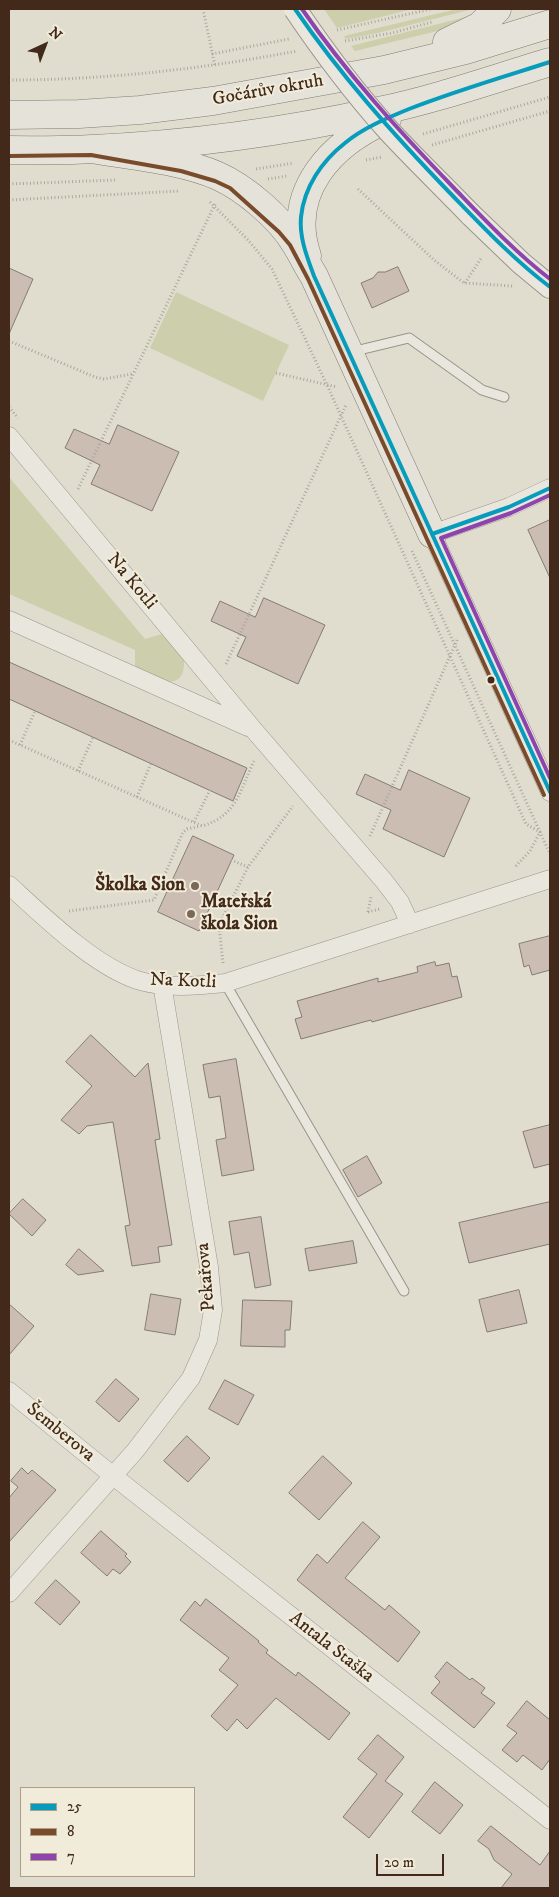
<!DOCTYPE html>
<html>
<head>
<meta charset="utf-8">
<style>
  body { margin:0 }
  #map { position:relative; width:559px; height:1897px; overflow:hidden; background:#e1ddce; font-family:"IM FELL DW Pica",serif }
  canvas { display:block }
  .frame { position:absolute; inset:0; border:10px solid #422919; pointer-events:none }
  .legend { position:absolute; left:20px; top:1787px; width:175px; height:90px; box-sizing:border-box; background:#f1ecda; border:1px solid #ab9e8d; margin:0; padding:6px 9px; list-style:none; font-size:15px; color:#422919 }
  .legend li { display:flex; align-items:center; gap:10px; height:25px }
  .legend b { width:25px; border:1px solid #ab9e8d }
  .north { position:absolute; left:20px; top:20px; width:50px; height:50px; -webkit-text-stroke:4px #f1ecda; paint-order:stroke; rotate:43deg; font-size:14px; font-weight:700; line-height:20px; text-align:center; color:#422919 }
  .north::after { content:''; display:block; margin:auto; width:18px; height:22px; background:#422919; clip-path:polygon(50% 0,100% 100%,50% 72%,0 100%) }
  .scale { position:absolute; left:376px; top:1854px; width:68px; height:22px; box-sizing:border-box; border:2px solid #422919; border-top:0; padding-left:6px; font-size:15px; line-height:18px; white-space:nowrap; color:#422919; -webkit-text-stroke:4px #f1ecda; paint-order:stroke }
</style>
</head>
<body>
<div id="map">
<canvas width="559" height="1897"></canvas>
<div class="frame"></div>
<ul class="legend">
<li><b style="height:6px;background:#079cbc"></b>25</li>
<li><b style="height:6px;background:#7a4b2a"></b>8</li>
<li><b style="height:6px;background:#8e44ad"></b>7</li>
</ul>
<div class="north">N</div>
<div class="scale">20 m</div>
</div>
<script>
const c = document.querySelector('canvas').getContext('2d');
c.lineJoin = 'round';
function fill(path, color) { c.fillStyle = color; c.fill(path, 'evenodd'); }
function stroke(path, color, width, dash) { c.strokeStyle = color; c.lineWidth = width; c.lineCap = dash ? 'butt' : 'round'; c.setLineDash(dash || []); c.stroke(path); }
function write(font, color, halo, rows, align = 'center') {
  c.font = font + ' "IM FELL DW Pica",serif'; c.lineWidth = 4; c.setLineDash([]); c.textBaseline = 'middle'; c.strokeStyle = halo; c.fillStyle = color; for (const [text, x, y, turn = 0] of rows) {
    c.save(); c.translate(x, y); c.rotate((+turn || 0) * Math.PI / 180); c.textAlign = isNaN(turn) ? turn : align; if (halo) c.strokeText(text, 0, 0); c.fillText(text, 0, 0); c.restore();
  }
}
const green = new Path2D(`
  M324,9H413L337,28Z
  M457,9H473L378,33L346,39L344,36Z
  M478,14L458,26L355,51L351,46Z
  M176,292L289,345L263,401L150,348Z
  M9,477L145,639L165,633L184,659C186,696 154,678 135,671V650L9,594Z`);
const building = new Path2D(`
  M398,267L409,291L372,308L361,283L373,278L378,272H385Z
  M9,268L33,279L9,334Z
  M118,425L179,452L152,511L91,484L100,465L65,448L74,429L109,444Z
  M550,520V578L528,530Z
  M264,598L325,625L298,684L237,656L246,637L211,621L220,601L255,617Z
  M9,662L247,768L233,801L9,699Z
  M409,770L470,798L444,857L383,829L391,810L356,794L365,774L400,790Z
  M193,836L234,855L199,931L158,912Z
  M550,936V970L532,975L529,965L524,967L519,944Z
  M435,962L436,966L449,963L452,977L457,976L462,997L372,1022L371,1020L301,1039L295,1019L302,1017L297,1001L378,978V982L418,972L417,967Z
  M91,1035L135,1077L148,1063L160,1139L155,1140L172,1245L158,1247L160,1262L132,1266L125,1226L130,1225L113,1122L87,1126L79,1134L61,1120L92,1086L66,1062Z
  M236,1059L254,1170L222,1176L216,1140L226,1138L220,1096L209,1098L203,1065Z
  M550,1125V1164L534,1168L523,1132Z
  M367,1156L382,1183L358,1197L343,1170Z
  M23,1199L46,1220L32,1236L9,1214Z
  M550,1202V1244L469,1263L459,1223Z
  M261,1217L271,1285L255,1288L249,1252L234,1255L229,1222Z
  M353,1241L357,1263L309,1271L305,1249Z
  M79,1249L104,1271L78,1275L66,1265Z
  M519,1290L527,1323L487,1332L479,1300Z
  M151,1294L181,1299L175,1335L145,1330Z
  M243,1300L292,1301L290,1330H285V1347L241,1346Z
  M9,1304L34,1326L9,1355Z
  M116,1379L139,1399L119,1422L96,1402Z
  M225,1380L254,1395L238,1425L209,1409Z
  M187,1436L210,1458L188,1482L164,1461Z
  M323,1456L352,1483L319,1520L289,1493Z
  M22,1468L28,1474L32,1470L56,1490L9,1542V1498L18,1487L11,1481Z
  M363,1522L380,1537L345,1578L385,1610L389,1605L420,1632L398,1662L297,1580L317,1554L327,1563Z
  M101,1531L127,1554L125,1556L131,1562L120,1574L113,1569L107,1576L81,1553Z
  M56,1580L80,1602L60,1625L35,1603Z
  M206,1599L259,1641L258,1642L268,1650L266,1653L296,1676L298,1672L350,1713L329,1740L276,1698L247,1729L237,1719L227,1731L211,1716L238,1685L219,1670L229,1658L180,1620L195,1601L200,1606Z
  M447,1662L470,1680L472,1678L485,1688L481,1693L495,1703L474,1728L431,1693L440,1682L435,1677Z
  M527,1701L550,1720V1759L542,1770L523,1755L517,1762L502,1750L517,1733L507,1726Z
  M378,1735L404,1757L385,1781L403,1794L369,1838L343,1817L377,1774L358,1759Z
  M435,1782L463,1805L440,1834L412,1812Z
  M491,1826L540,1865L550,1851V1888H501L512,1874L494,1860L489,1849L478,1841Z`);
const path = new Path2D(`
  M203,9L215,66
  M337,30L431,9
  M345,41L392,33L432,22
  M212,54L289,39
  M9,80C105,80 202,69 297,51
  M423,134L550,97
  M432,145L550,111
  M366,160L382,157
  M256,169L294,163
  M268,179L287,176
  M9,184L116,180
  M358,189L434,260L464,283L513,286
  M9,200L180,191
  M210,202L248,240L272,269L327,385L526,824L540,832L550,854
  M465,283L482,257
  M9,341L95,377L104,379L132,374
  M276,373L337,387
  M9,407L18,418
  M78,489L215,204
  M412,551L540,832L530,851L514,868
  M226,664L346,405
  M9,740L202,826C237,816 240,790 254,761
  M20,745L35,711
  M78,771L93,737
  M137,797L151,763
  M194,822L210,790
  M370,836L458,638
  M231,860L248,867
  M69,911L154,900L183,832L187,829L201,826
  M368,912L380,909
  M368,912L371,897
  M223,963L219,925L248,867L293,806`);
const service = new Path2D(`
  M351,352L409,338L482,390L504,397
  M225,983L404,1291`);
const minor = new Path2D(`
  M9,436L253,729L384,881L400,902L410,924
  M550,488L509,507L432,534L550,792
  M9,620L248,727
  M9,885C43,916 93,965 137,980C165,989 196,986 225,983L550,879
  M9,1391L112,1475L550,1820
  M9,1593L135,1451L191,1378L208,1340L213,1310L209,1267L162,984`);
const tertiary = new Path2D(`
  M470,214L521,263L550,287`);
const primary = new Path2D(`
  M447,42L480,26L497,9
  M9,115L79,114L140,110L213,101L384,70L466,50L550,24
  M92,149C131,156 182,160 218,176C245,188 280,218 295,243C302,254 307,265 314,276L432,534
  M9,150C37,150 65,151 92,149C185,145 288,131 379,111C437,99 493,79 550,62
  M307,256C285,191 332,143 387,119`);
const tertiaryBridge = new Path2D(`
  M295,9C324,52 355,93 389,131C415,159 443,186 470,214`);
const bus1 = new Path2D(`
  M295,9C341,76 394,135 450,193C482,226 513,259 550,287
  M550,62C503,77 455,91 409,109C387,118 363,128 345,143C322,161 304,187 301,217C299,237 307,257 314,276L550,792
  M432,534L509,507L550,488`);
const bus2 = new Path2D(`
  M9,156L91,155L181,171L215,181L230,188L279,232L290,245L308,279L544,795`);
const bus3 = new Path2D(`
  M302,9C347,74 399,131 454,188C485,220 515,252 550,279
  M550,495L511,513L441,538L550,778`);
const markers = [
  [491,680,4.5,"#422919"],
  [195,886,5,"#7a6858"],
  [191,914,5,"#7a6858"]
];
const streetNames = [
  ["Gočárův okruh",268,91,-10],
  ["Na Kotli",131,582,50],
  ["Na Kotli",183,982,2],
  ["Pekařova",207,1277,-95],
  ["Šemberova",60,1433,39],
  ["Antala Staška",331,1648,38]
];
const poiNames = [
  ["Školka Sion",185,886],
  ["Mateřská",201,903,"left"],
  ["škola Sion",201,925,"left"]
];
fill(green, '#cdceac');
fill(building, '#ccbdb2');
stroke(building, '#827c72', 1);
stroke(service, '#9a9489', 11);
stroke(minor, '#9a9489', 19);
stroke(tertiary, '#9a9489', 24);
stroke(primary, '#827c72', 29);
stroke(path, '#aba79f', 3, [1, 2.5]);
stroke(service, '#e9e6de', 9);
stroke(minor, '#e9e6de', 18);
stroke(tertiary, '#e9e6de', 22);
stroke(primary, '#e4e2d9', 28);
stroke(tertiaryBridge, '#9a9489', 24, []);
stroke(tertiaryBridge, '#e9e6de', 22);
stroke(bus1, '#079cbc', 4);
stroke(bus2, '#7a4b2a', 4);
stroke(bus3, '#8e44ad', 4);
for (const [x, y, r, color] of markers) { const dot = new Path2D(); dot.arc(x, y, r, 0, 2 * Math.PI); c.fillStyle = color; c.fill(dot); stroke(dot, '#f1ecda', 2); }
write('19px', '#422919', '#f1ecda', streetNames);
write('bold 19px', '#422919', '#f1ecda', poiNames, 'right');
</script>
</body>
</html>
